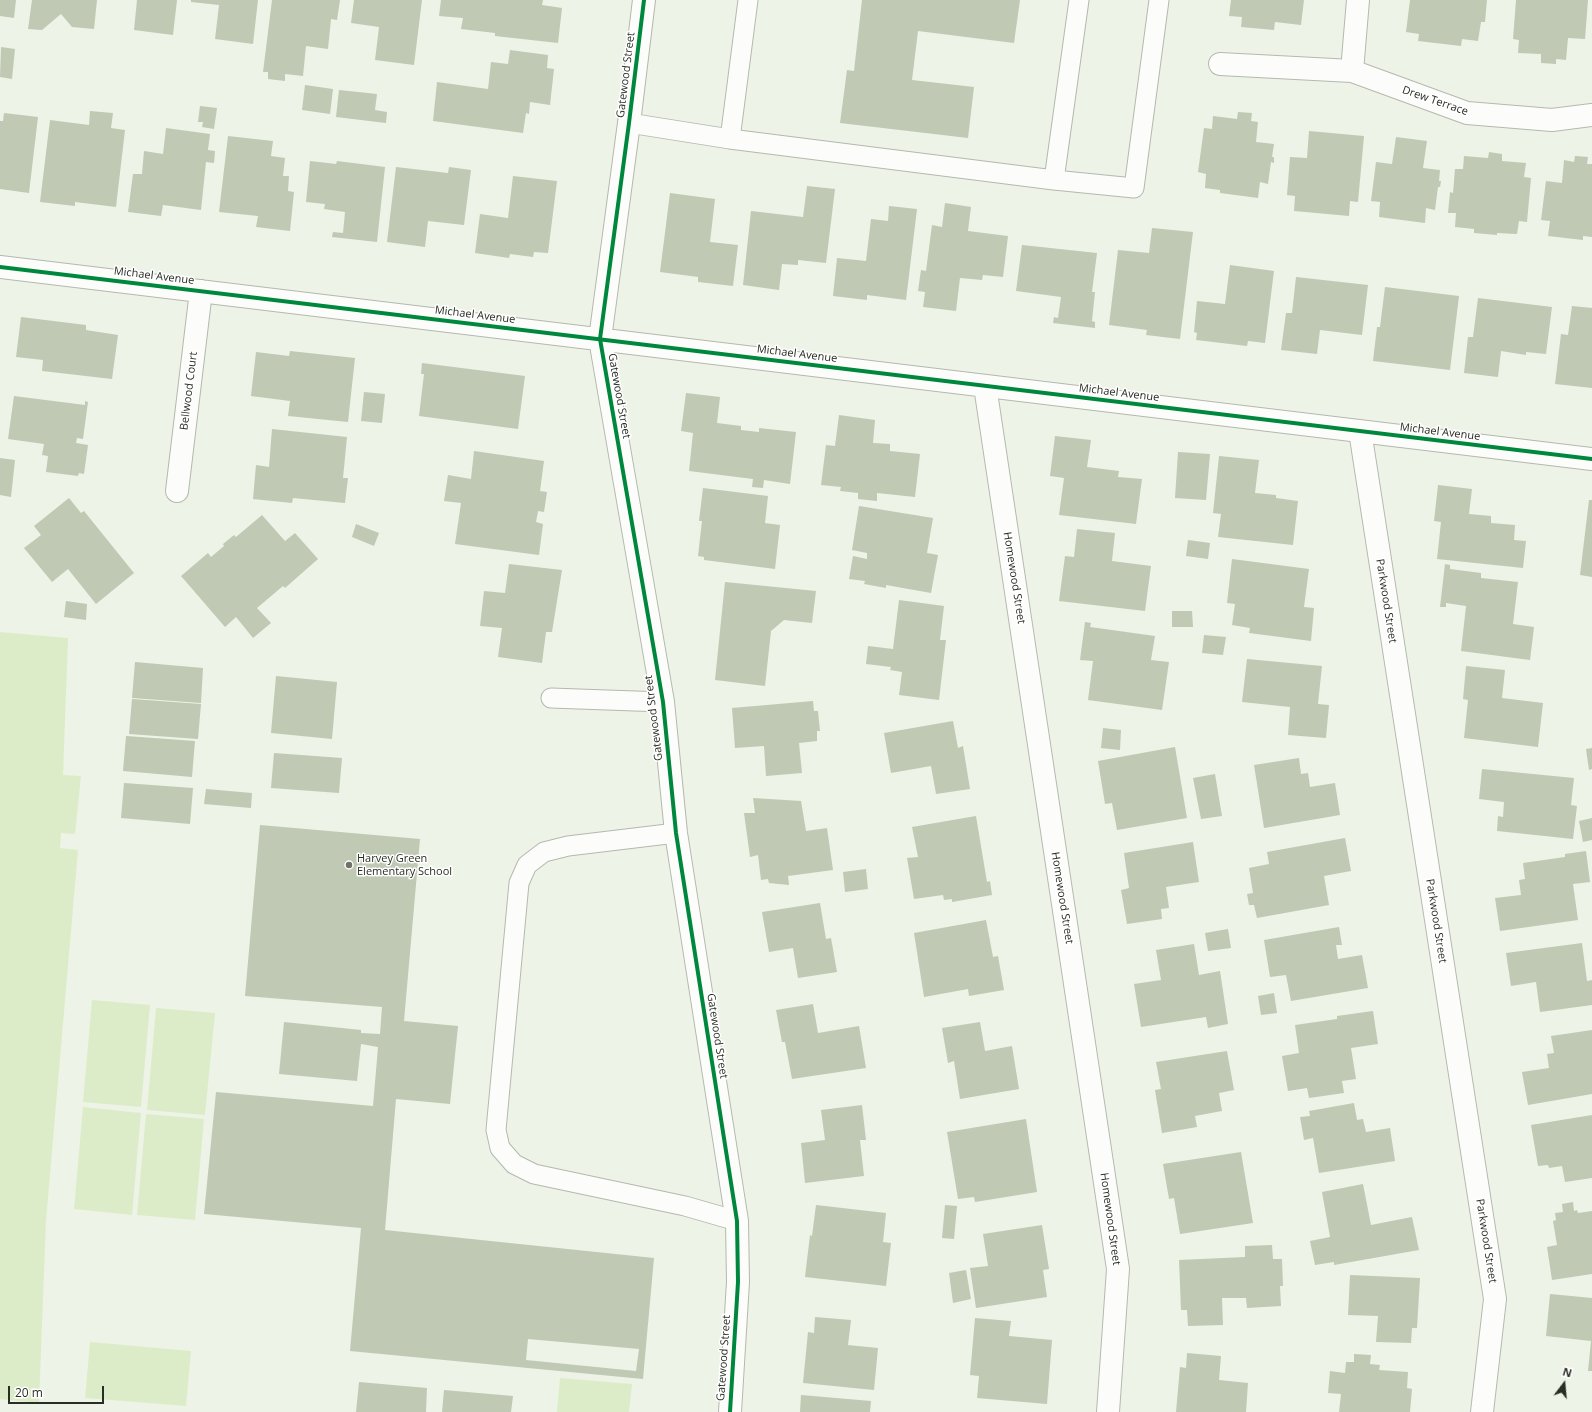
<!DOCTYPE html>
<html>
<head>
<meta charset="utf-8">
<style>
  body { margin:0 }
  #map { position:relative; width:1592px; height:1412px; overflow:hidden; background:#edf3e6; font-family:"Open Sans",sans-serif }
  canvas { display:block }
  .north { position:absolute; left:1544px; top:1364px; width:40px; height:40px; -webkit-text-stroke:3px #fff; paint-order:stroke; rotate:16deg; font-size:11px; font-weight:700; line-height:16px; text-align:center; color:#292d24 }
  .north::after { content:''; display:block; margin:auto; width:14px; height:18px; background:#292d24; clip-path:polygon(50% 0,100% 100%,50% 72%,0 100%) }
  .scale { position:absolute; left:8px; top:1386px; width:96px; height:18px; box-sizing:border-box; border:2px solid #292d24; border-top:0; padding-left:5px; font-size:12px; line-height:14px; white-space:nowrap; color:#292d24; -webkit-text-stroke:3px #fff; paint-order:stroke }
</style>
</head>
<body>
<div id="map">
<canvas width="1592" height="1412"></canvas>
<div class="north">N</div>
<div class="scale">20 m</div>
</div>
<script>
const c = document.querySelector('canvas').getContext('2d');
c.lineJoin = 'round';
function fill(path, color) { c.fillStyle = color; c.fill(path, 'evenodd'); }
function stroke(path, color, width, dash) { c.strokeStyle = color; c.lineWidth = width; c.lineCap = dash ? 'butt' : 'round'; c.setLineDash(dash || []); c.stroke(path); }
function write(font, color, halo, rows, align = 'center') {
  c.font = font + ' "Open Sans",sans-serif'; c.lineWidth = 3; c.setLineDash([]); c.textBaseline = 'middle'; c.strokeStyle = halo; c.fillStyle = color; for (const [text, x, y, turn = 0] of rows) {
    c.save(); c.translate(x, y); c.rotate((+turn || 0) * Math.PI / 180); c.textAlign = isNaN(turn) ? turn : align; if (halo) c.strokeText(text, 0, 0); c.fillText(text, 0, 0); c.restore();
  }
}
const green = new Path2D(`
  M0,632L68,638L63,775L81,776L75,834L61,833L60,848L78,850L46,1221L39,1403L0,1399Z
  M92,1000L150,1005L141,1107L83,1102Z
  M156,1008L215,1013L205,1115L147,1110Z
  M83,1107L141,1113L132,1215L74,1209Z
  M146,1114L204,1119L195,1220L137,1215Z
  M90,1342L191,1351L186,1406L85,1398Z
  M560,1378L632,1384L629,1412H557Z`);
const building = new Path2D(`
  M0,0H16L14,18L0,16Z
  M32,0H97L94,29L72,27L61,14L42,30L28,29Z
  M137,0H177L173,35L134,30Z
  M191,0H258L253,44L215,39L219,5L191,2Z
  M272,0H340L337,20L331,19L328,49L306,46L303,76L285,74V81L268,79V72H263Z
  M354,0H422L414,65L375,60L379,27L351,23Z
  M441,0H543L542,5L562,8L558,43L495,36V33L461,29L463,18L439,16Z
  M862,0H1020L1014,43L918,31L912,80L974,87L968,138L840,123L847,70L854,71Z
  M1231,0H1304L1301,25L1275,22L1274,30L1241,27L1242,17L1229,16Z
  M1410,0H1487L1485,22H1481L1478,41L1462,39L1461,46L1418,41L1419,34L1406,32Z
  M1516,0H1588L1585,39L1568,38L1566,60L1556,59V64L1541,63V54L1518,53L1519,40L1513,39Z
  M1,47L15,49L12,79L0,77Z
  M510,50L548,55L547,68L554,69L550,105L530,102L529,114L526,113L523,133L433,121L437,82L488,89L491,62L508,64Z
  M305,85L333,89L330,114L302,110Z
  M339,90L377,94L375,110L387,112L386,123L336,117Z
  M200,106L217,108L214,129L202,127L203,122H198Z
  M90,111L113,113L111,128L125,130L116,207L75,202V206L40,202L50,120L89,125Z
  M1238,112L1252,113L1251,121L1258,122L1256,142L1274,144L1272,157H1274V163L1271,162L1268,184L1260,182L1258,198L1220,193V190L1205,188L1206,174L1198,172L1204,128L1212,129L1213,116L1237,119Z
  M4,113L38,117L29,193L0,189V121H3Z
  M166,128L210,134L208,150L215,151L214,163L206,162L201,210L163,205L161,216L128,212L133,174H142L144,151L163,154Z
  M1309,131L1364,136L1358,202L1350,201L1349,216L1294,211L1295,196L1287,195L1290,157L1307,158Z
  M228,136L273,141L271,156L285,158L283,176H289L288,191L294,192L290,231L256,227L258,216L219,212Z
  M1396,137L1427,141L1423,168L1440,170L1439,181H1441L1440,187H1438L1435,210L1426,208L1425,223L1379,217L1380,202L1371,201L1376,162L1392,164Z
  M1489,152L1502,154V161L1526,163L1524,177L1531,178L1527,222L1519,221L1517,234L1497,233V235L1474,233V229L1455,227L1456,213H1448L1450,192L1453,193L1455,169H1463L1464,156L1488,158Z
  M1575,156L1588,157L1587,164H1592V237L1583,236V240L1548,236L1550,221L1541,220L1546,181L1562,183L1564,160L1574,162Z
  M310,161L336,164L337,161L385,167L377,242L332,237L333,232L343,233L345,212L324,209L325,204L306,202Z
  M396,167L448,173L449,167L471,170L464,225L428,221L425,247L387,242Z
  M513,176L557,181L548,253L534,252L533,257L510,254L509,258L475,253L480,214L508,218Z
  M807,186L835,189L826,263L798,260V265L782,264L779,290L743,285L751,211L803,217Z
  M670,193L715,199L710,242L738,245L733,286L698,282V277L660,272Z
  M945,203L971,207L968,231L1008,236L1003,277L983,275L982,280L960,278L956,311L923,307L925,292L918,291L921,270L926,271L932,225L942,227Z
  M889,206L917,209L906,300L867,295V300L833,296L837,258L866,261L871,219L888,221Z
  M1152,228L1193,232L1180,339L1146,335L1147,330L1109,325L1118,250L1149,253Z
  M1022,245L1097,253L1092,292H1095L1092,321L1095,322V328L1053,323L1054,317L1058,318L1061,297L1016,291Z
  M1230,265L1274,271L1265,343L1248,341L1247,346L1196,340L1197,333L1194,332L1197,301L1225,304Z
  M1296,277L1368,285L1362,335L1320,330L1317,354L1281,350L1286,313H1292Z
  M1385,287L1459,296L1450,370L1373,361L1377,327H1380Z
  M1478,298L1552,307L1546,354L1526,352V355L1501,351L1498,377L1464,373L1468,337H1473Z
  M1572,306L1592,308V388L1555,384L1561,334L1568,335Z
  M21,317L86,325V330L118,335L112,379L42,371L43,360L16,357Z
  M290,351L355,358L348,422L288,416L290,401L251,396L256,352L289,356Z
  M422,363L525,376L518,429L419,416L424,374H421Z
  M364,392L385,394L382,423L361,421Z
  M686,393L720,397L717,423L741,426V430L759,432V428L796,432L790,484L764,480L763,488L752,487L753,479L689,471L693,433L681,431Z
  M14,396L85,405V401L88,402L83,439L77,438L76,443L88,445L84,474L79,473L78,476L46,472L48,456L42,455L44,444L8,439Z
  M839,415L875,420L873,443L890,444V451L920,454L915,497L877,493V501L858,499V493L840,491L841,487L821,485L826,445L835,446Z
  M272,429L347,437L343,478H348L345,503L293,498L292,503L253,499L256,465L269,467Z
  M1055,436L1091,440L1087,467L1119,471L1118,477L1142,479L1136,524L1059,515L1064,478L1050,476Z
  M474,451L544,461L540,491L547,492L544,512L538,511L536,522L543,524L539,555L455,544L461,503L444,501L448,475L471,479Z
  M1178,452L1210,454L1206,500L1175,498Z
  M1219,456L1259,460L1255,493L1276,495V498L1298,501L1293,545L1218,537L1221,514L1213,513Z
  M0,458L15,460L11,497L0,495Z
  M1438,485L1472,489L1469,514L1491,516V523L1515,525L1514,540L1526,541L1523,568L1437,559L1441,522L1434,521Z
  M703,488L768,496L765,523L780,525L775,569L704,560V557L698,556L702,521H699Z
  M69,498L81,513L84,511L134,573L96,604L68,569L52,582L24,548L41,535L34,526Z
  M1589,500H1592V577L1580,575Z
  M859,506L933,518L927,553L938,555L931,593L886,585V588L864,584L865,581L849,579L853,556L867,559V553L852,550Z
  M262,515L285,541L295,533L318,559L285,588L283,586L257,608L271,623L253,638L236,617L225,627L181,576L208,553L211,557L224,546L223,544L234,535L236,537Z
  M356,524L379,533L374,546L352,537Z
  M1077,529L1115,533L1112,561L1151,566L1145,611L1059,601L1065,556L1074,557Z
  M1188,540L1210,543L1208,559L1186,556Z
  M1232,559L1309,569L1304,607L1314,608L1311,641L1249,633L1250,628L1232,625L1235,604L1227,603Z
  M509,564L562,570L552,632H546L542,663L498,657L502,628L480,626L484,591L505,593Z
  M1445,564L1450,565V569L1481,573V578L1518,582L1513,624L1534,627L1530,660L1461,651L1466,606L1446,603V607H1440Z
  M725,582L816,591L812,623L784,620L771,631L765,686L715,680Z
  M899,600L944,606L940,640H946L939,700L899,695L902,672L890,670L891,667L866,664L868,646L893,649Z
  M66,601L87,604L86,620L64,617Z
  M1172,611H1192L1193,627H1172Z
  M1085,622L1091,623L1090,627L1155,636L1151,660L1169,662L1162,710L1088,700L1093,661L1080,660Z
  M1204,635L1226,637L1223,655L1202,653Z
  M1247,659L1322,666L1318,704L1329,705L1326,738L1288,735L1290,707L1242,702Z
  M135,662L203,668L201,703L132,698Z
  M1466,666L1505,670L1502,698L1543,703L1538,747L1464,738L1468,700L1463,699Z
  M276,676L337,682L332,739L271,733Z
  M132,699L201,704L198,739L129,734Z
  M813,701L814,711H818L820,731H817V741L799,743L802,773L766,776L764,746L735,748L732,708Z
  M953,721L958,748L963,746L970,789L936,794L931,766L891,773L884,733Z
  M1103,728L1121,730L1120,750L1101,748Z
  M126,736L195,741L192,777L123,771Z
  M1175,747L1187,818L1117,830L1112,803L1105,804L1098,761Z
  M1592,748V769L1589,770L1586,749Z
  M274,753L342,758L339,793L271,788Z
  M1299,758L1301,774L1308,773L1310,787L1335,783L1340,815L1264,828L1254,765Z
  M1482,769L1574,778L1571,805L1577,806L1573,839L1497,831L1498,816L1503,817L1504,802L1479,799Z
  M1215,774L1222,816L1201,819L1193,778Z
  M124,783L193,788L190,824L121,818Z
  M206,789L252,793L251,808L204,804Z
  M753,798L801,801L806,831L827,828L833,870L788,876L789,885L769,883L768,879L761,880L758,855L750,857L744,813H755Z
  M976,816L987,882L990,881L992,895L952,902V899L944,900L943,895L914,899L907,858L918,857L912,827Z
  M1592,818V840L1583,842L1579,821Z
  M260,825L420,839L404,1021L458,1026L450,1104L396,1099L385,1230L654,1258L643,1379L350,1351L361,1228L204,1214L216,1092L373,1106L378,1047L361,1044L357,1081L279,1074L284,1022L361,1030V1033L380,1034L382,1007L245,996ZM528,1339L639,1349L636,1371L526,1360Z
  M1345,838L1351,871L1324,876L1329,905L1257,918L1254,905H1249L1247,894L1253,893L1249,868L1269,864L1267,852Z
  M1193,842L1199,882L1166,887L1169,908L1161,909L1162,919L1127,924L1121,890L1129,888L1124,853Z
  M1586,851L1590,882L1573,884L1578,920L1500,931L1495,898L1521,895L1519,880L1525,879L1523,863L1565,857V854Z
  M866,869L868,889L845,892L843,872Z
  M820,903L826,939L831,938L837,972L798,978L793,948L769,952L762,912Z
  M986,920L993,957L998,956L1004,990L969,996L968,989L924,997L914,933Z
  M1339,927L1342,945H1336L1338,959L1362,955L1368,988L1291,1001L1286,975L1270,977L1264,940Z
  M1228,929L1231,948L1208,951L1205,933Z
  M1582,943L1587,981L1592,980V1005L1540,1012L1536,982L1511,986L1506,953Z
  M1194,944L1199,975L1220,971L1228,1024L1208,1028L1206,1017L1141,1027L1134,984L1161,980L1156,950Z
  M1274,993L1277,1013L1261,1015L1258,996Z
  M813,1004L818,1033L859,1026L866,1068L792,1079L785,1042H782L776,1010Z
  M1373,1011L1378,1044L1351,1048L1356,1079L1342,1081L1344,1093L1309,1098L1307,1088L1288,1091L1282,1056L1299,1053L1295,1025L1337,1019V1016Z
  M980,1022L985,1051L1012,1046L1019,1089L960,1099L954,1061L948,1063L942,1028Z
  M1592,1030V1094L1528,1105L1522,1072L1549,1068L1547,1054L1554,1053L1551,1036Z
  M1227,1051L1234,1090L1219,1093L1222,1111L1195,1116L1197,1127L1162,1133L1155,1090L1161,1089L1156,1062Z
  M1354,1103L1357,1120L1363,1119L1366,1132L1390,1128L1395,1161L1319,1173L1313,1138L1304,1140L1300,1117L1310,1116L1309,1111Z
  M862,1105L866,1140H860L864,1176L805,1183L801,1143L825,1140L821,1110Z
  M1592,1115V1178L1565,1182L1562,1166L1549,1168L1548,1165L1538,1166L1531,1125Z
  M1026,1119L1037,1192L975,1202L974,1197L958,1199L947,1132Z
  M1241,1152L1253,1223L1180,1234L1174,1198L1169,1199L1163,1164Z
  M1363,1184L1371,1225L1412,1217L1419,1250L1334,1265V1262L1315,1265L1310,1241L1330,1237L1322,1192Z
  M1573,1202L1574,1211L1577,1210L1578,1213L1592,1211V1274L1552,1280L1547,1247L1557,1245L1553,1221L1556,1220L1555,1213L1563,1212L1562,1204Z
  M816,1205L886,1213L883,1242L891,1243L886,1286L805,1277L810,1235L812,1236Z
  M945,1205L957,1206L954,1239L942,1238Z
  M1042,1225L1049,1269L1043,1270L1047,1297L976,1308L970,1268L988,1266L983,1234Z
  M1272,1245L1273,1259H1282L1283,1286H1280L1281,1306L1247,1308L1246,1298H1222L1223,1325L1188,1326L1187,1310H1181L1179,1260L1245,1257V1246Z
  M966,1270L971,1299L953,1303L949,1273Z
  M1350,1275L1420,1278L1417,1328H1412L1411,1343L1376,1342L1378,1316L1348,1315Z
  M1550,1294L1592,1298V1371H1588L1591,1341L1546,1336Z
  M815,1317L851,1320L848,1345L878,1348L874,1390L803,1383L808,1332L814,1333Z
  M975,1318L1011,1321L1009,1336L1052,1340L1047,1404L977,1398L979,1376L970,1375Z
  M1187,1353L1221,1356L1219,1380L1248,1383L1246,1412H1176L1180,1367L1186,1368Z
  M1354,1354L1371,1355L1370,1364L1380,1365L1379,1370L1408,1372L1407,1388L1412,1389L1410,1412H1339L1341,1394L1328,1393L1330,1371L1345,1373L1346,1362H1354Z
  M359,1382L427,1388L426,1412H356Z
  M444,1390L513,1396L511,1412H442Z
  M801,1395L871,1401L870,1412H800Z`);
const service = new Path2D(`
  M629,123L730,139L748,0
  M730,139L1054,180L1079,0
  M1054,180L1134,188L1159,0
  M551,698L663,702
  M676,833L568,846L544,852L527,865L519,883L496,1130L500,1148L514,1164L534,1174L685,1206L737,1221`);
const minor = new Path2D(`
  M644,0L629,123L600,339L663,702L676,833L737,1221L738,1282L730,1412
  M1220,64L1352,71L1467,113L1552,120L1592,115
  M1352,71L1358,0
  M0,267L1592,459
  M985,386L1118,1269L1108,1412
  M1360,431L1495,1299L1482,1412
  M177,491L201,291`);
const cycleway = new Path2D(`
  M644,0L629,123L600,339L663,702L676,833L737,1221L738,1282L730,1412
  M0,267L1592,459`);
const markers = [
  [349,865,4,"#6e7268"]
];
const streetNames = [
  ["Gatewood Street",626,75,-83],
  ["Drew Terrace",1435,101,19],
  ["Michael Avenue",154,276,7],
  ["Michael Avenue",475,315,7],
  ["Michael Avenue",797,354,7],
  ["Bellwood Court",189,391,-83],
  ["Michael Avenue",1119,393,7],
  ["Gatewood Street",619,396,80],
  ["Michael Avenue",1440,432,7],
  ["Homewood Street",1014,578,81],
  ["Parkwood Street",1386,601,81],
  ["Gatewood Street",654,718,-97],
  ["Homewood Street",1062,898,81],
  ["Parkwood Street",1436,921,81],
  ["Gatewood Street",717,1036,81],
  ["Homewood Street",1110,1219,82],
  ["Parkwood Street",1486,1241,81],
  ["Gatewood Street",724,1358,-86]
];
const poiNames = [
  ["Harvey Green",357,859],
  ["Elementary School",357,872]
];
fill(green, '#ddecc8');
fill(building, '#c0c9b3');
stroke(service, '#b4b8ae', 21);
stroke(minor, '#b4b8ae', 24);
stroke(service, '#fcfdfb', 19);
stroke(minor, '#fcfdfb', 22);
stroke(cycleway, '#00873e', 4);
for (const [x, y, r, color] of markers) { const dot = new Path2D(); dot.arc(x, y, r, 0, 2 * Math.PI); c.fillStyle = color; c.fill(dot); stroke(dot, '#fff', 1.5); }
write('11px', '#292d24', '#fff', streetNames);
write('11px', '#292d24', '#fff', poiNames, 'left');
</script>
</body>
</html>
